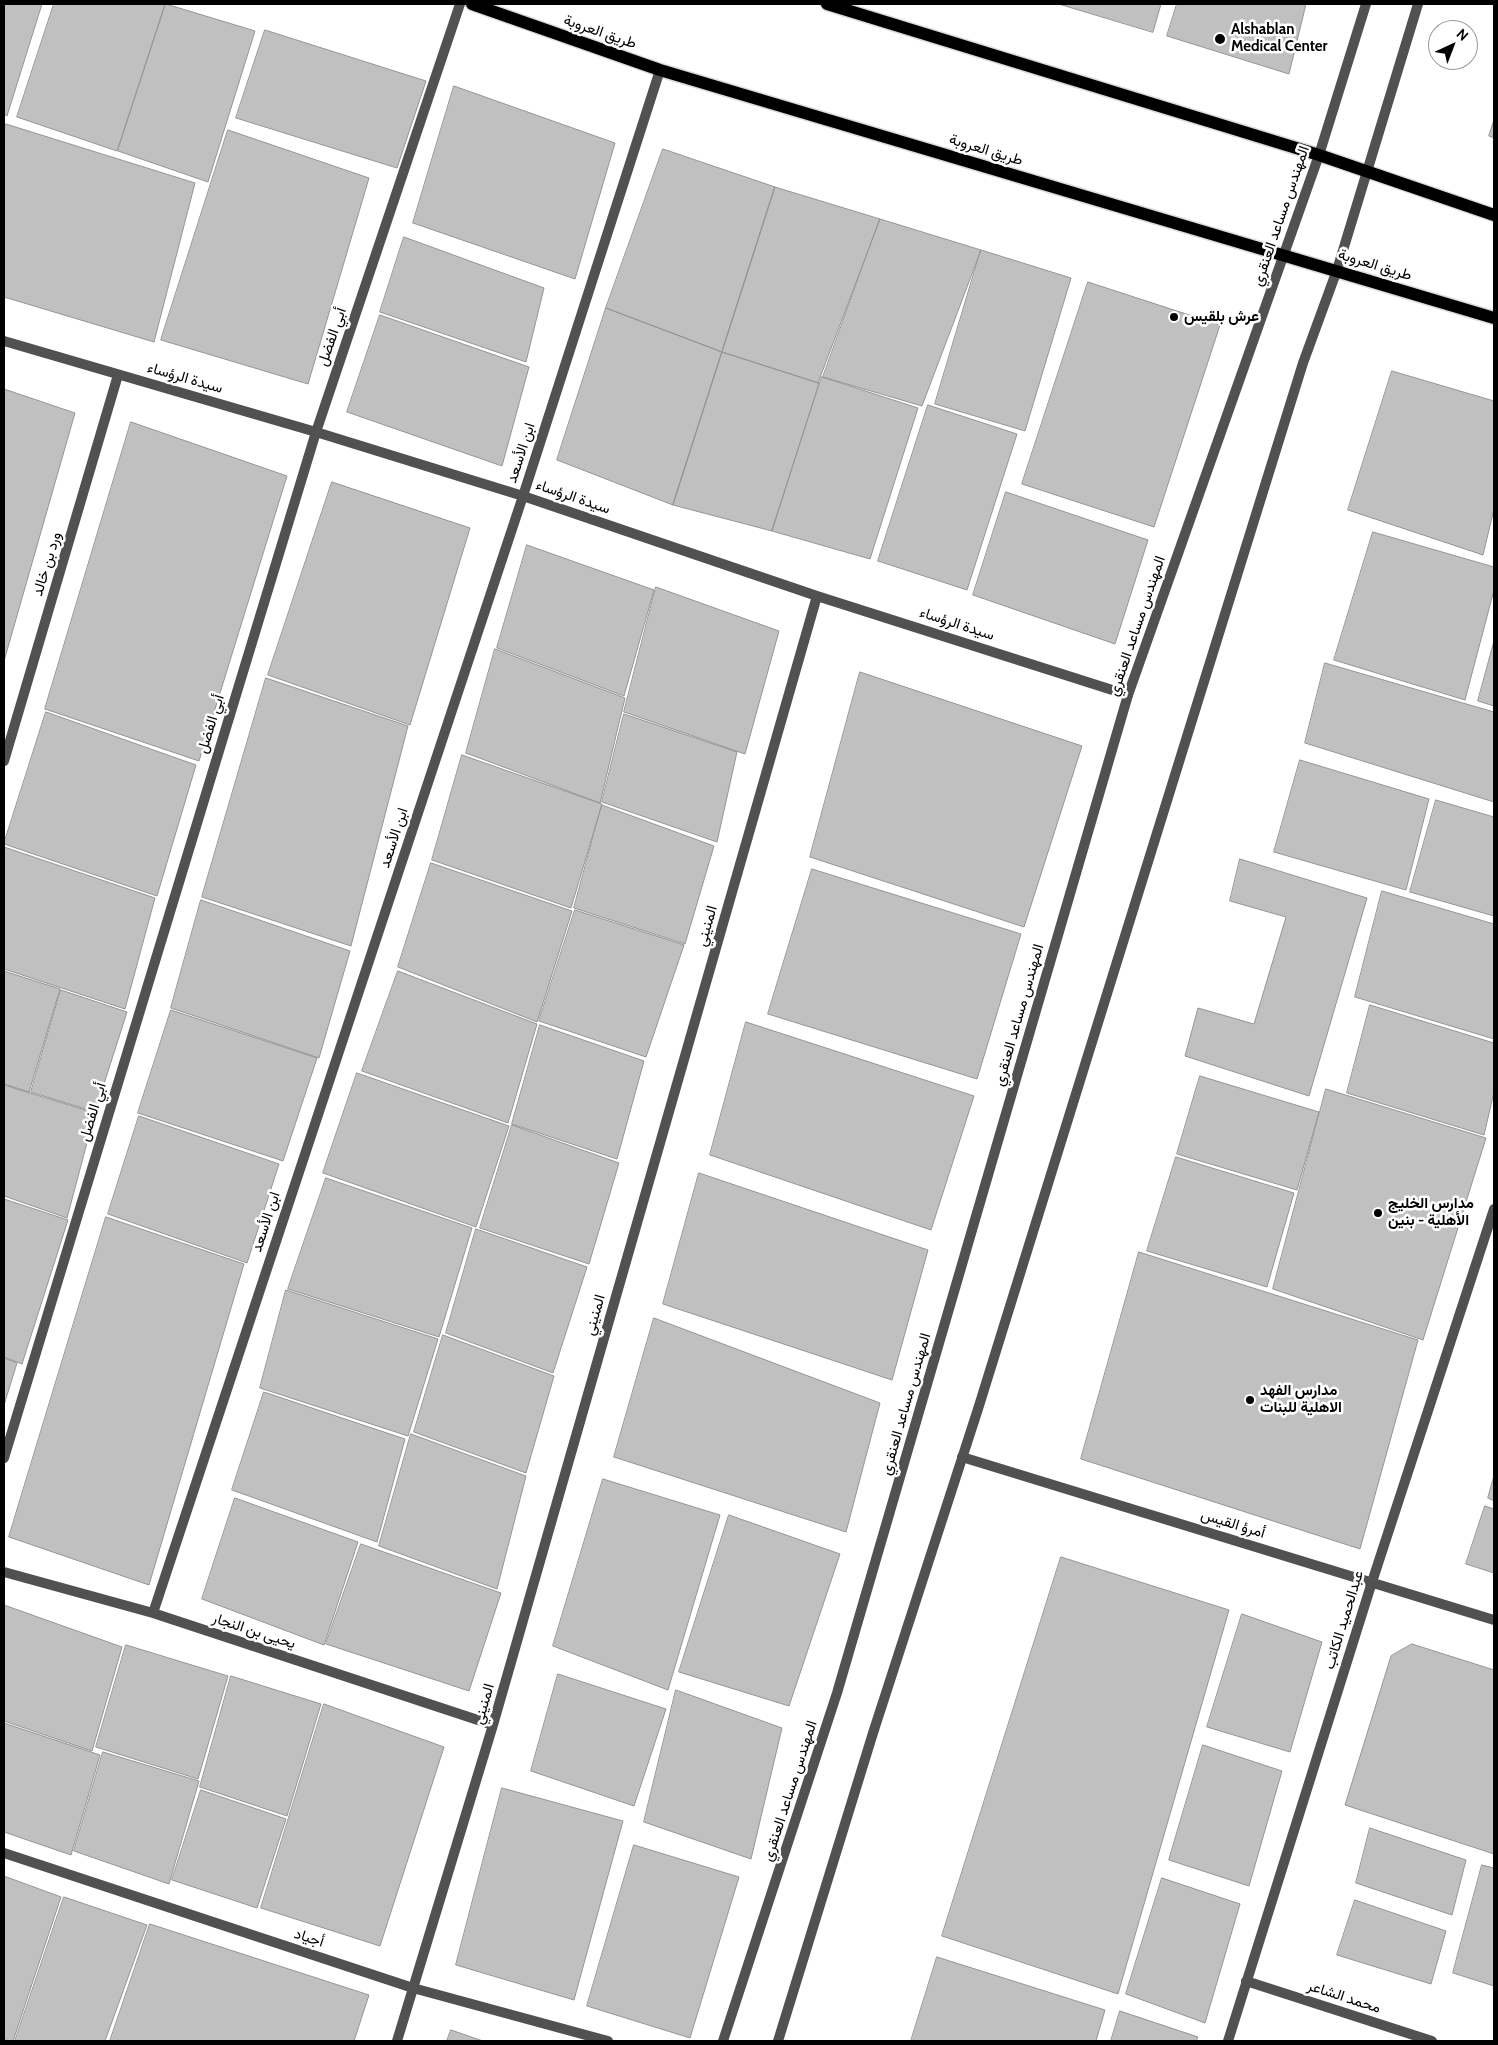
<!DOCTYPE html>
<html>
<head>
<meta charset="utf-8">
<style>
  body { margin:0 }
  #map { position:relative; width:1498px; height:2045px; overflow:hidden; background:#fff; font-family:Cabin,sans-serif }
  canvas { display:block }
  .frame { position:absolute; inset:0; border:5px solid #000; pointer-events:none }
  .north { position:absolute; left:1428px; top:20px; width:50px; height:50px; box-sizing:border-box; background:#fff; border:1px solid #999; border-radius:50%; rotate:43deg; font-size:14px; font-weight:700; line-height:20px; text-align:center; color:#000 }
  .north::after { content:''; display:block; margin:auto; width:18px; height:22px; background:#000; clip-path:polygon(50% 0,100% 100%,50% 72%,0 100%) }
</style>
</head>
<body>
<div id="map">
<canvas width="1498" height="2045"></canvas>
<div class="frame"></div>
<div class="north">N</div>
</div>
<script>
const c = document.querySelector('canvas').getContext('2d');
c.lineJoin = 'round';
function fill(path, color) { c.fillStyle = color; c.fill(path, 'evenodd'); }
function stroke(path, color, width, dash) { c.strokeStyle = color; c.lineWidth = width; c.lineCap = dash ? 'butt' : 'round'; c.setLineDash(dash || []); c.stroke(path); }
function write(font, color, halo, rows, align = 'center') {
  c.font = font + ' Cabin,Vazirmatn,sans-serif'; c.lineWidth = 5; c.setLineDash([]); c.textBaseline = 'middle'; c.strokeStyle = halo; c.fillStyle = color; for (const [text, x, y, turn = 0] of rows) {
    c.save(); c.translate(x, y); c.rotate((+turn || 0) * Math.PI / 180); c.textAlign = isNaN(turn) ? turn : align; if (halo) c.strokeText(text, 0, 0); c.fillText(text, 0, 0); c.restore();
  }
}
const building = new Path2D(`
  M4,4H42L7,116L4,114Z
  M54,4H165L117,151L17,117Z
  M166,4L255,31L208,182L118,151Z
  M1059,4H1161L1153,32Z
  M1177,4H1306L1289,74L1167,36Z
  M265,30L426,81L397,168L236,118Z
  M454,86L615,143L575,279L413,223Z
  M1494,120V138L1489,136Z
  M6,124L195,183L154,342L4,297V130Z
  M228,130L369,178L308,384L161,340Z
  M663,149L775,187L722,352L606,308Z
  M775,187L880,219L818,383L722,352Z
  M880,219L981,250L922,406L823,377Z
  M404,237L544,288L526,362L380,312Z
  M981,250L1071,278L1025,431L935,404Z
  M1088,282L1220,325L1154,527L1022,484Z
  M606,308L722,352L673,505L557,460Z
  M380,315L529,367L502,466L347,412Z
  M722,352L819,383L772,531L673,505Z
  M1392,371L1494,401V509L1483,555L1348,510Z
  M822,377L918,408L870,559L772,531Z
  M4,389L75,413L4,661Z
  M928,405L1017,434L967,590L878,561Z
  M131,422L287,476L199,761L45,709Z
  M332,482L470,528L410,725L268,675Z
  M1006,492L1148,540L1115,644L973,595Z
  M1373,532L1494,567V590L1465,700L1334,660Z
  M527,545L654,590L624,696L497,648Z
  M656,587L779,631L745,754L624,712Z
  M1494,641V706L1478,701Z
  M495,649L625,698L600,803L466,753Z
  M1325,663L1494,712V802L1305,743Z
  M860,672L1082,746L1024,927L810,857Z
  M266,678L408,726L351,946L202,897Z
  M46,712L196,765L157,896L4,844Z
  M624,714L737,752L717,842L602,802Z
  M462,755L602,804L571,908L432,860Z
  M1300,760L1429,799L1406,890L1274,852Z
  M1436,800L1494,817V916L1410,892Z
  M602,805L714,846L685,944L574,908Z
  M4,847L155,898L125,1009L4,969Z
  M1240,859L1367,898L1309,1096L1185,1056L1198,1008L1254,1024L1286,917L1230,901Z
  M431,863L572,911L537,1022L398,967Z
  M812,869L1021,934L977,1079L768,1014Z
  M1382,891L1494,924V1039L1355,997Z
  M201,900L350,951L319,1058L171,1008Z
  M575,910L684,945L646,1057L539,1021Z
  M4,971L60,989L29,1092L4,1084Z
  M398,971L537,1024L508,1123L362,1071Z
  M61,990L127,1012L95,1112L31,1092Z
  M1370,1005L1494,1043V1092L1484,1135L1347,1093Z
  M171,1010L317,1058L283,1161L138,1113Z
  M746,1022L974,1096L931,1230L710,1155Z
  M540,1025L644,1061L617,1159L512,1124Z
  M357,1073L509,1126L476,1227L323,1173Z
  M1200,1076L1319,1112L1297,1190L1177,1154Z
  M4,1085L95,1113L67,1218L4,1196Z
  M1326,1089L1486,1138L1423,1340L1273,1289Z
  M139,1116L279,1164L247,1263L108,1214Z
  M512,1125L619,1163L589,1264L480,1228Z
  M1176,1157L1294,1193L1267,1287L1147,1251Z
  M699,1173L928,1250L892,1380L663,1304Z
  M326,1178L472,1228L439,1337L288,1289Z
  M4,1199L68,1220L22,1364L4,1357Z
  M106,1217L244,1264L149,1585L9,1537Z
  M476,1229L587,1267L553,1373L446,1333Z
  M1139,1252L1418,1340L1360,1549L1081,1459Z
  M286,1290L438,1339L408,1436L260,1388Z
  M654,1318L880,1403L846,1532L614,1457Z
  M443,1335L554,1376L526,1473L414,1432Z
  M4,1358L17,1363L4,1405Z
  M264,1392L405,1439L377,1542L232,1490Z
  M411,1434L526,1476L497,1589L379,1546Z
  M1494,1476V1501L1488,1498Z
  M603,1479L720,1515L668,1690L553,1646Z
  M235,1498L358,1542L324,1645L202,1599Z
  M1485,1506L1494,1509V1573L1466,1564Z
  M729,1515L840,1554L789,1706L679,1672Z
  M361,1544L501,1593L469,1691L326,1644Z
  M1061,1557L1229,1610L1118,1994L942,1936Z
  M4,1605L122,1647L92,1751L4,1721Z
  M1242,1614L1322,1642L1290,1752L1207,1727Z
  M1412,1644L1494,1670V1854L1345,1805L1391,1656Z
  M126,1645L228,1676L198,1779L96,1747Z
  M558,1674L666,1709L634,1806L531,1771Z
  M231,1676L321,1704L287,1816L200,1787Z
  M676,1690L782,1728L751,1859L644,1822Z
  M324,1704L444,1747L380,1946L261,1908Z
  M4,1723L100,1755L71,1855L4,1832Z
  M1203,1745L1282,1771L1249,1886L1169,1860Z
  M103,1752L199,1781L169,1884L74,1851Z
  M502,1788L623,1821L574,2000L456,1965Z
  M201,1790L286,1819L257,1908L172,1880Z
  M1370,1828L1466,1860L1452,1915L1356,1883Z
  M634,1845L739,1877L690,2038L587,2006Z
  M1482,1865L1494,1868V1986L1453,1973Z
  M4,1876L61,1897L13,2041L4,2040Z
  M1162,1878L1240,1904L1205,2023L1126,1994Z
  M64,1897L147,1925L105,2041H15Z
  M1355,1900L1446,1931L1431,1984L1337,1955Z
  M150,1924L369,1995L354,2041H110Z
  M937,1957L1105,2010L1096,2041H911Z
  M1120,2011L1198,2037L1196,2041H1111Z
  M451,2030L483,2041H447Z`);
const minor = new Path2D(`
  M4,341L316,432L523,496L817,596L1128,695
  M4,761L118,375
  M962,1457L1494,1620
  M4,1458L316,432L460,4
  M4,1572L153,1613L493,1725
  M153,1613L523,496L660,70
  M4,1853L413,1988L608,2041
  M1246,1981L1432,2041
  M397,2041L493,1725L817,596
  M1228,2041L1372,1582L1494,1209`);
const tertiary = new Path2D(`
  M723,2041L837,1693L1128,695L1319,155L1366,4
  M778,2041L873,1733L978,1409L1303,363L1337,270L1418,4`);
const primary = new Path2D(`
  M472,4L660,70L1494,318
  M827,4L1319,155L1494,215`);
const markers = [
  [1220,39,6,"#000"],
  [1174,317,5,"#000"],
  [1378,1213,5,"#000"],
  [1250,1400,5,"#000"]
];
const poiNames = [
  ["Alshablan",1231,30],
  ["Medical Center",1231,47],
  ["عرش بلقيس",1184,317],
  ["مدارس الخليج",1388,1204],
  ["الأهلية - بنين",1388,1221],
  ["مدارس الفهد",1260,1391],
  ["الاهلية للبنات",1260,1408]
];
const streetNames = [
  ["طريق العروبة",600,32,19],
  ["طريق العروبة",986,150,17],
  ["المهندس مساعد العنقري",1281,216,-71],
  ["طريق العروبة",1375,265,17],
  ["أبي الفضل",332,337,-71],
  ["سيدة الرؤساء",185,378,16],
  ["ابن الأسعد",521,453,-72],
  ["سيدة الرؤساء",573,497,19],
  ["ورد بن خالد",47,564,-73],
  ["سيدة الرؤساء",957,624,18],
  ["المهندس مساعد العنقري",1137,626,-71],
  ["أبي الفضل",211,724,-73],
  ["ابن الأسعد",394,838,-72],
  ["المنيني",707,926,-74],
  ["المهندس مساعد العنقري",1019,1015,-74],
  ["أبي الفضل",93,1112,-73],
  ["ابن الأسعد",266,1222,-72],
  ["المنيني",595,1315,-74],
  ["المهندس مساعد العنقري",906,1404,-74],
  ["أمرؤ القيس",1233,1524,17],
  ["عبدالحميد الكاتب",1344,1620,-73],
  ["يحيى بن النجار",254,1631,18],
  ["المنيني",484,1704,-74],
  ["المهندس مساعد العنقري",790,1791,-72],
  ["أجياد",309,1938,18],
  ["محمد الشاعر",1344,1997,18]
];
fill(building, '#c0c0c0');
stroke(building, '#959595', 1);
stroke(primary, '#dbdbdb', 15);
stroke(minor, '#515151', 10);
stroke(tertiary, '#515151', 10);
stroke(primary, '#000', 12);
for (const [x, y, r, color] of markers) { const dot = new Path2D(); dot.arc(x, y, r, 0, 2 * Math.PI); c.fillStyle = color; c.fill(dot); stroke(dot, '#fff', 2); }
write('bold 15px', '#000', '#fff', poiNames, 'left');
write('15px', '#000', '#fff', streetNames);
</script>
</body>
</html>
